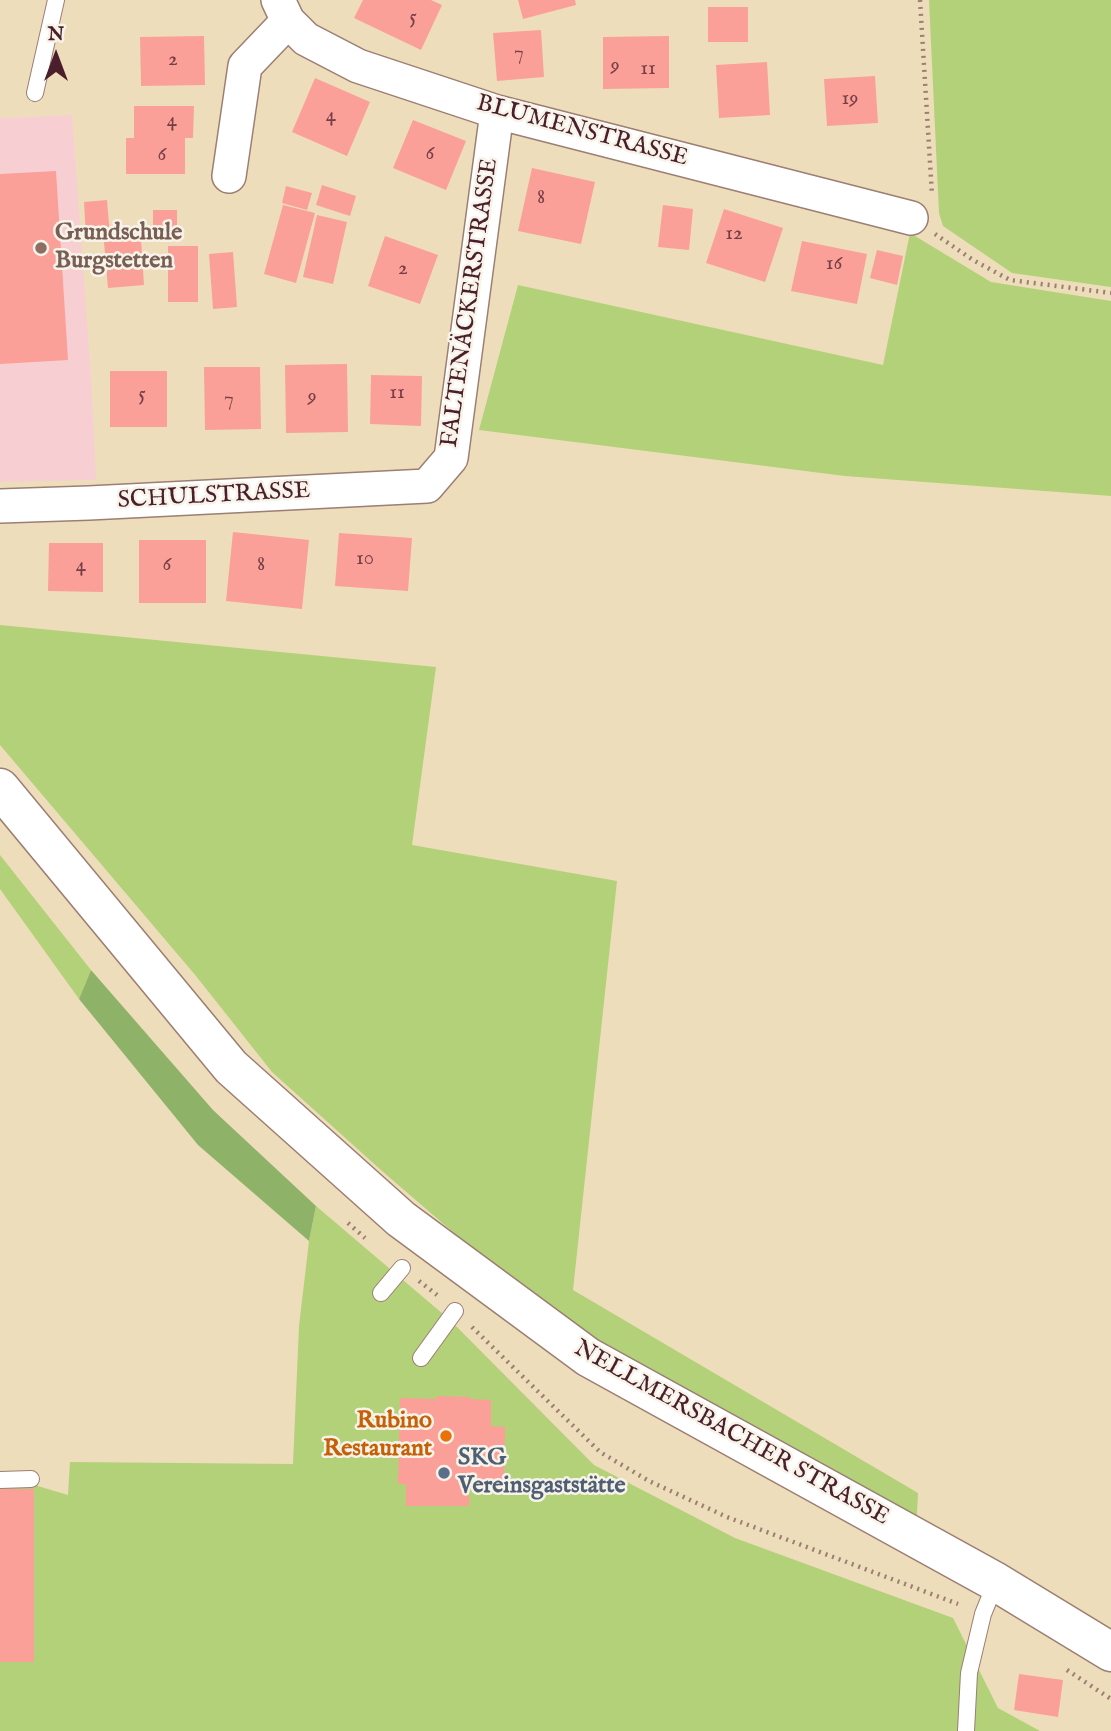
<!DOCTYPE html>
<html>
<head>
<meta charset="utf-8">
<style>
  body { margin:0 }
  #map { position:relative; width:1111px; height:1731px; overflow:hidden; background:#edb; font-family:"IM FELL English",serif }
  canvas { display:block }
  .north { position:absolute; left:21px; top:21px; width:70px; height:70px; -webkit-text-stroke:5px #f7f3e8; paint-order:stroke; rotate:0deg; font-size:19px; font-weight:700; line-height:28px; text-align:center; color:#4a1f2b }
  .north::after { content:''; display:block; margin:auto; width:24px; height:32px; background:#4a1f2b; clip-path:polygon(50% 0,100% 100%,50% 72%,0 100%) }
</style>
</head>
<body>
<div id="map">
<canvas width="1111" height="1731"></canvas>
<div class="north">N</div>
</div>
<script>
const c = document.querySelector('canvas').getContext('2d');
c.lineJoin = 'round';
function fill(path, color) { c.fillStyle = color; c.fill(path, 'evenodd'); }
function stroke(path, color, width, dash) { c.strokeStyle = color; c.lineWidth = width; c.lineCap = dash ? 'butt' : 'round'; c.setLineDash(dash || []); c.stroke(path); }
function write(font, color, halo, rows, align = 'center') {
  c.font = font + ' "IM FELL English",serif'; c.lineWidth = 5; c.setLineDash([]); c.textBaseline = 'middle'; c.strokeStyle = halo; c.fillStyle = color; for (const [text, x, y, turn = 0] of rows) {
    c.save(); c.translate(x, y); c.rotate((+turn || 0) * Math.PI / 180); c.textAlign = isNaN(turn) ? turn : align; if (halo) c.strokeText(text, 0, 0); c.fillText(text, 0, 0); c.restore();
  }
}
const built = new Path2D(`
  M72,115L91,377L96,480L0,482V118Z`);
const green = new Path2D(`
  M929,0H1111V287L1012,273L943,226L939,213Z
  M910,233L991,282L1111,301V496L845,476L479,430L518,285L883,365Z
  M0,625L436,667L412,845L617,881L573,1290L918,1493L917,1514L912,1524L569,1332L382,1171L272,1072L196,976L0,745Z
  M0,855L91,970L79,999L0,889Z
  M316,1206L450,1320L594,1465L735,1538L953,1618L998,1708L1040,1731H0V1485L31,1484L68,1495L70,1462L293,1464L299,1326L309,1241Z`);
const forest = new Path2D(`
  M91,970L213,1110L316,1206L309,1241L198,1145L79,999Z`);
const building = new Path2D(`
  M363,0H431L442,5L421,50L354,18Z
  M518,0H575L576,5L523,19Z
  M708,7H748V42H708Z
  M541,30L544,77L497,81L493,33Z
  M204,36L205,85L141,86L140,37Z
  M669,36V88L603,89V37Z
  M767,62L770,115L719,118L716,65Z
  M875,76L878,123L827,126L824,79Z
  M315,78L370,102L347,156L292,132Z
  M134,106H194L193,138H185V174H126V138H134Z
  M413,120L466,141L446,190L393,168Z
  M532,168L595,182L581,244L518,231Z
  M56,171L68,360L0,364V174Z
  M322,185L356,196L350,216L316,205Z
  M286,186L312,193L307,210L282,203Z
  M107,200L110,236L86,238L84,202Z
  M283,205L315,213L296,283L264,274Z
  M663,205L693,209L689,250L658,247Z
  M724,209L783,228L765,282L706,263Z
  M153,210H177V236H153Z
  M317,215L347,222L333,284L303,277Z
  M385,236L438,255L420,304L368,286Z
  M141,239L144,285L108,288L104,242Z
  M802,241L867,254L857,304L791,291Z
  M168,246H198V302H168Z
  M877,250L903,256L897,285L870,278Z
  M233,252L237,307L213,309L209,254Z
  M347,364L348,432L286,433L285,365Z
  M204,367H260L261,429L205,430Z
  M110,371H167V427H110Z
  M371,375L422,376L421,426L370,424Z
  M233,532L309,540L302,609L226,601Z
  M339,533L412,538L408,591L335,586Z
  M139,540H206V603H139Z
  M49,543H103V592L48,591Z
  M437,1396L470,1397V1399L491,1400V1426L505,1427L504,1481H490V1485H469V1506H406V1484H398L400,1398L437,1399Z
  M0,1489H34V1662H0Z
  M1019,1674L1063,1680L1058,1717L1014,1710Z`);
const path = new Path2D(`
  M920,0L932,195
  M935,234L973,260L1010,280L1111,293
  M348,1223L365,1238
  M419,1281L437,1295
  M472,1327L600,1452L649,1481L727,1517L958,1604
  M1067,1670L1111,1699`);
const service = new Path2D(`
  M35,93L56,0
  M381,1293L402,1268
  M421,1358L455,1311
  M0,1480L31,1479
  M966,1731L969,1673L983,1614L996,1582`);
const minor = new Path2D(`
  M278,0L288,21L306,39L358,66L497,112L911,218
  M229,176L245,66L288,21
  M0,506L89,503L427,486L451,458L497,112`);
const tertiary = new Path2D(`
  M0,788L231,1067L401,1219L588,1357L996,1582L1111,1652`);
const markers = [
  [41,248,7,"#8d6e63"],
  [446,1436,7,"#e8710a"],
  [444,1473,7,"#5c6f8a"]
];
const numberNames = [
  ["5",413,19],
  ["7",519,55],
  ["2",173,61],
  ["9",615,67],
  ["11",648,70],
  ["19",850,100],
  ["4",331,117],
  ["4",172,122],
  ["6",430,155],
  ["6",162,156],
  ["8",541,199],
  ["12",734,235],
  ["16",834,265],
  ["2",403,270],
  ["11",397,394],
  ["5",142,396],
  ["9",312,398],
  ["7",229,401],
  ["10",365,560],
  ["6",167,566],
  ["8",261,566],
  ["4",81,567]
];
const streetNames = [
  ["BLUMENSTRASSE",582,132,15],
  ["FALTENÄCKERSTRASSE",471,303,-82],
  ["SCHULSTRASSE",214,497,-3],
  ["NELLMERSBACHER STRASSE",731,1434,29]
];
const educationNames = [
  ["Grundschule",55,234],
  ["Burgstetten",55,262]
];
const foodNames = [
  ["Rubino",432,1422],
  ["Restaurant",432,1450]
];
const serviceNames = [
  ["SKG",458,1459],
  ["Vereinsgaststätte",458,1487]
];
fill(built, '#f7cfd3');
fill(green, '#b3d178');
fill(forest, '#8eb368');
fill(building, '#faa098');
stroke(service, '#9c7e73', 18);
stroke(minor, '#9c7e73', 36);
stroke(tertiary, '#9c7e73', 41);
stroke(path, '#9c7e73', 4.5, [2, 5]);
stroke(service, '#fff', 16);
stroke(minor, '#fff', 33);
stroke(tertiary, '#fff', 38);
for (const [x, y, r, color] of markers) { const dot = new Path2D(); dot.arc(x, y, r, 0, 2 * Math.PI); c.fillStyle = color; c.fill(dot); stroke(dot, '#f7f3e8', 2.5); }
write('21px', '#763f46', null, numberNames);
write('24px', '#4a1f2b', '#f7f3e8', streetNames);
write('bold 24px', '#785e54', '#f7f3e8', educationNames, 'left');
write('bold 24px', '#c56008', '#f7f3e8', foodNames, 'right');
write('bold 24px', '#4e5e75', '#f7f3e8', serviceNames, 'left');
</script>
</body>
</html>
